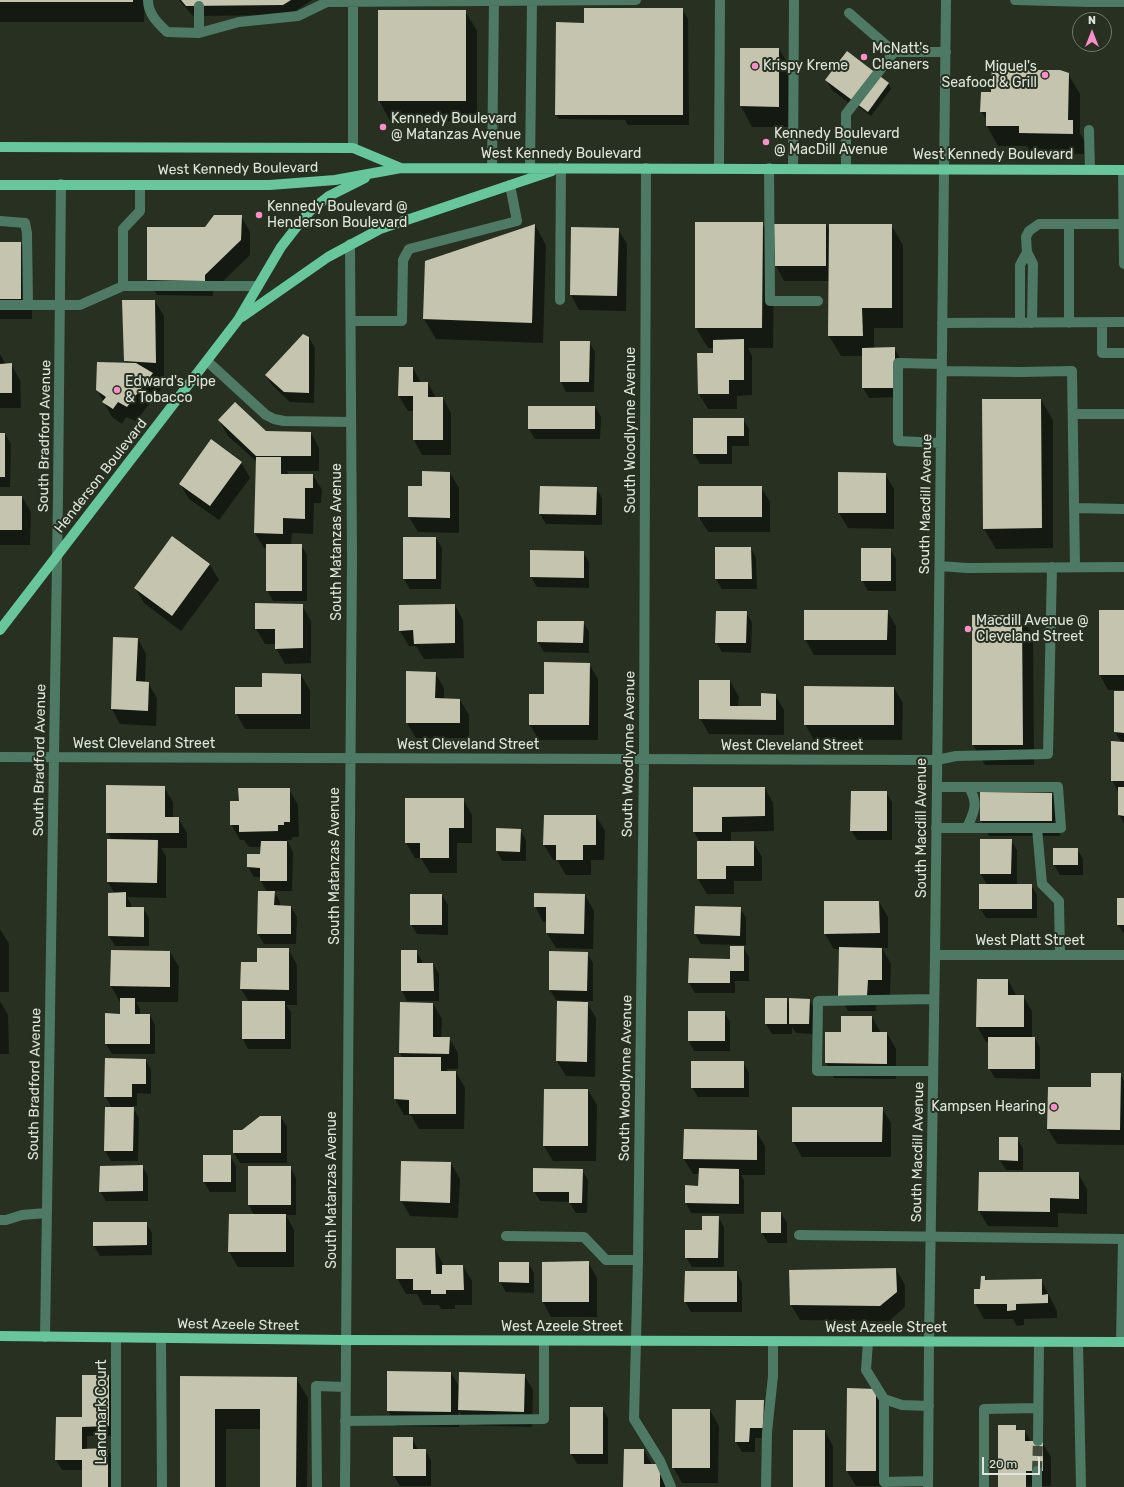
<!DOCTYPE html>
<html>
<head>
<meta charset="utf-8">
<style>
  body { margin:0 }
  #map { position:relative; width:1124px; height:1487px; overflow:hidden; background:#273021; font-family:Rubik,sans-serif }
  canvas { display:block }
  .north { position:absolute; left:1072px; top:12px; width:40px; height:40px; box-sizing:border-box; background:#273021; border:1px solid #71786b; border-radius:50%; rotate:0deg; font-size:11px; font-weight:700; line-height:16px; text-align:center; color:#dfe5db }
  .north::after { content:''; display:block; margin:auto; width:14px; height:18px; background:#f98fc8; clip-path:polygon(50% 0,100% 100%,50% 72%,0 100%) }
  .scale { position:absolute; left:982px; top:1457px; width:58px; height:18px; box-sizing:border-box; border:2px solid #dfe5db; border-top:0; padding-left:5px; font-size:12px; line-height:14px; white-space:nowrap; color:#dfe5db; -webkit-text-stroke:3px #273021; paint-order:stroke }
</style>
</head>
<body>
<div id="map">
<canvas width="1124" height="1487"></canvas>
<div class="north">N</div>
<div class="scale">20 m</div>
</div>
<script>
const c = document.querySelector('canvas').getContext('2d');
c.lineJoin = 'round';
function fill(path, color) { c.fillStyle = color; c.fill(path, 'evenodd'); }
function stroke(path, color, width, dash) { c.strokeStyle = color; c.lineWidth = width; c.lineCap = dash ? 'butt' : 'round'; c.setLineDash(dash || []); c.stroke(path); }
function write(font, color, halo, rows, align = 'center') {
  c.font = font + ' Rubik,sans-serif'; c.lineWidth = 4; c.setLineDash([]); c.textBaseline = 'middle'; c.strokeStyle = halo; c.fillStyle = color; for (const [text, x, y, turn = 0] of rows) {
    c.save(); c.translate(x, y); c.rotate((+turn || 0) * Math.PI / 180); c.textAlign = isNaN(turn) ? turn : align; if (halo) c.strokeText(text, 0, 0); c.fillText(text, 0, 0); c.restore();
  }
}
const shadow = new Path2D(`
  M0,0H145L144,22H0Z
  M179,0H312L289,15L193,16Z
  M682,9L688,19L689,125H628L625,120L559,119L556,115L585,24Z
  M465,11L477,31V121H390L379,100Z
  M741,49H779L791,69L790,127H752L741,106Z
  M847,53L889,84L891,89L871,116L855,104L853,106L832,90L826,80Z
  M1019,63L1023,71L1068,74L1080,94V133L1084,141V154L1031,153L1027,146H998L987,126V120L981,111L992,93Z
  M241,216L250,232V255L213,291V296L157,295L148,280V228H205Z
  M696,223H762L775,246L826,225L830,231L891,225L903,245V328H874V349L894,348L900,358V397L869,398L863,388V356H841L829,336V281H784L774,262L773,348H748L752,356V395L737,396V409H708L699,394L714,354V348H708L696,328Z
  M535,225L546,245L543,343L436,339L424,319Z
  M618,229L627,244L626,311L579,310L571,295Z
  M0,243H20L32,263V319H0Z
  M123,301H155L164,316V378L154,377L161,389L136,421L126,417L122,424L112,417L97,390L126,364L125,361Z
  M309,338L315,348L314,403L290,402L272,385L266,375Z
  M589,342L595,352L594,392H566L561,382Z
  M0,354L6,365L11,364L20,380L21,408H0Z
  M400,368H413L421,383H428L436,398H443L451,413V455H422L414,440V411H408L399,396Z
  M1041,400L1053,420V548L996,549L984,529Z
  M595,407L601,417L600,439H535L529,429Z
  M743,419L749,429V446H732V464H700L694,454Z
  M219,420L266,432L311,433L319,448V471H287L289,475H313L322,490L321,503H314L313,534L292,533L291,545H301L307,555V601H273L267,590V548H264L255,533L257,462L228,436Z
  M0,434H5L11,444L10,487H0Z
  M241,462L250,478L219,520L189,499L180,484Z
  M450,473L459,488V533L418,532L409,517V487H423Z
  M885,474L894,489V529L848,528L839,513Z
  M761,487L770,502V532H708L699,517Z
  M596,488L602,498V525L546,524L540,514Z
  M0,497H22L31,512L30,545H0Z
  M172,537L210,565L219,580L181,631L144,603L135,588Z
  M436,538L442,548L441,589H410L404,579Z
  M751,548L756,558L757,589H722L716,579Z
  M890,549L896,559V591H868L862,580Z
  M583,552L589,562V588L537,587L531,577Z
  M256,604L302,605L311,621V663L285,664L276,648V644H265L256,629Z
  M455,605L463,620L464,658L424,659L416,646H409L400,631Z
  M887,611L896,626V655H814L805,639Z
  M746,612L752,622L751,653L722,652L716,642Z
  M1124,612V690H1108L1100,675Z
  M1022,616L1033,636L1034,765H985L973,745Z
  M583,622L589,632V653L544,652L538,642Z
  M138,639L146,654L145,682L148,683L157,698L156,726L120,724L112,709Z
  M589,664L598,679V740H539L530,725V695H545Z
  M435,673L444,688V700H460L469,715V738H416L407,723Z
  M301,675L310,690V729H245L236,713L263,688Z
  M730,681L739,697L738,707H762L775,695L784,710V735L709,734L700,718Z
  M894,688L903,703L902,740H814L805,724Z
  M1115,692H1124V824L1119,815V794L1112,780L1121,742L1115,732Z
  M164,787L173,802V818H178L187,833V848H161L166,856V898L127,897L131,904V908H143L149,918V946H115L109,936L115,894L108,882L112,840L107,832Z
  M765,788L773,803L774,831L731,832V842H753L762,857V881H734V894H707L698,879L700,842L694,832Z
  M289,789L298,805L299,837H292V840H287L293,852L292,891H274L280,902V906L291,907L297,917L296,944H264L258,934L259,892H267L261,881V877H254L248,867L261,855L262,847H249L244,840H240L231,824L240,802Z
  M886,792L892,802V840H857L851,830Z
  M981,793L1052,794L1061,809L1060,836H989L981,821Z
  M463,799L472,815V843H457V873H430L421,858H415L406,843Z
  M596,816L605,831L604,860H591V875H566L557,860H553L544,845Z
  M520,830L526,840V861H502L497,851Z
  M1011,840L1017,850V885H1031L1037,895V918H986L980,908L987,885L981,874Z
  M1054,849H1077L1083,859V875H1060L1054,865Z
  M442,895L448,905V935L417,934L411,924Z
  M585,895L594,911L593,949L556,948L547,933V922H543L535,906Z
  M1124,899V934L1118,925Z
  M879,902L888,917V948H882L891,964L890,995H876V1011H848L839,996L840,949H834L825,934Z
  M740,908L746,918V945L701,944L695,934Z
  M0,929L9,944V992H0Z
  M743,947L749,957V981H735V993H695L689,983L731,960Z
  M288,949L297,965V1005H286L291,1012V1049H248L243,1039L249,1002L241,989L258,963Z
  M112,951L170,952L179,967L178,1002H136L140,1009V1015H150L155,1025V1054H112L106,1044L121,1015L120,1002L111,986Z
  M402,951H416L422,961V964H433L439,974V1001H407L402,991Z
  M550,952L587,953L593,963V1001H586L596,1018L595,1077L566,1076L557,1061L582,1001L556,1000L550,990Z
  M1008,980L1016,995L1023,996L1032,1011V1038H1035L1040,1048V1079L995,1078L989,1068V1042H986L977,1026Z
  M766,999H786L790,1005L809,1000L815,1010V1034L796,1033L792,1027V1034H772L766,1024Z
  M0,1001L8,1015L9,1054H0Z
  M433,1004L442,1019L441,1038H449L458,1053V1069H446L449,1072H456L465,1088L464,1129H419L411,1115H404L395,1099V1058H403L400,1053Z
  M724,1012L730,1022V1051H694L689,1041Z
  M872,1017L881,1033H887L896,1049V1079L834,1078L826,1063V1033H842Z
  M146,1060L151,1070V1094L137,1093V1106H132L139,1118L138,1161H111L105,1151L112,1108L105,1096Z
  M743,1062L749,1073V1097H698L692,1087Z
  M1120,1074L1124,1081V1145L1057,1144L1048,1129L1092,1088Z
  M588,1090L597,1105L596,1161H553L544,1146Z
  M882,1108L891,1123V1157H802L793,1141Z
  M281,1117L287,1127V1163H240L234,1153L243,1131Z
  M756,1131L765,1146V1175H741L744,1180V1214L691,1213L686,1203L699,1187L700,1174H693L684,1159Z
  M1000,1138H1017L1023,1149V1170H1006L1000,1160Z
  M230,1156L236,1166V1192H210L204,1182Z
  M451,1163L460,1179L458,1218L410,1216L401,1200Z
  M142,1166L148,1176V1201H106L100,1191Z
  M290,1167L296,1178V1215H286L294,1230V1267H238L229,1252L254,1215L249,1205Z
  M582,1170L588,1180L587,1213H576L569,1202L540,1201L534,1191Z
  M1078,1173L1087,1189V1214L1058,1213V1227L988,1226L979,1211Z
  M762,1213H781L787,1223V1243H768L762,1233Z
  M718,1217L724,1227V1267H692L686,1257L703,1231Z
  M146,1223L152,1233V1255L100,1256L94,1246Z
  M435,1249L444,1266H463L472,1281V1305H455V1309H441L439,1305H423L417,1294H406L397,1278Z
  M588,1262L597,1278V1317H551L543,1302V1263Z
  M500,1263H528L534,1273V1293L506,1292L500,1282Z
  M896,1269L905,1285V1307L889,1321L800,1320L791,1305Z
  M737,1272L742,1283V1312H691L685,1301Z
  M985,1277L987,1281L1041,1280L1057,1311V1318L1024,1319V1325L1017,1326L1013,1319H984L975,1303L981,1290Z
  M451,1373L460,1388L524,1375L533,1390L532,1427L468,1425L459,1411V1427L396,1426L388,1410Z
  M109,1376L115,1386L114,1436H87V1450L108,1449L113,1459V1487H83V1470H62L56,1460Z
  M181,1377L296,1378L308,1398L307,1487H261V1429H226V1487H181Z
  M876,1390L884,1405V1486H856L847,1471Z
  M763,1401L769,1411V1438H755V1452H742L736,1442Z
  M602,1408L608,1418V1464H577L571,1453Z
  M710,1410L719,1426L718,1483H682L673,1467Z
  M1015,1426L1018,1431H1025L1031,1442H1042L1051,1457V1486L999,1487Z
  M825,1431L833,1446V1487H794Z
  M412,1438L418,1450H425L431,1460V1486H400L394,1476Z
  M644,1450L652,1465H659L668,1487H624Z`);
const building = new Path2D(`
  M0,0H133V2H0Z
  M181,0H291L283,5L186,6Z
  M584,8H683V115H555L556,22L584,23Z
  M378,10H466V101H378Z
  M740,48H779V107L740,106Z
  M847,51L889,83L868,112L825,80Z
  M992,62H1019V70H1060L1069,73L1068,120H1073V134L1019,133V126H986V112H980L981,92H991Z
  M214,215H242L241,240L205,275V281L147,280V227H205Z
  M695,222H763L762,328H695Z
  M535,224L532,323L423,319L425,261Z
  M774,224H826V266H775Z
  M829,224H892V308H862L863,336H828Z
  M571,227L619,228L617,296L570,295Z
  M0,242H21V299H0Z
  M122,300H155L156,363L124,361Z
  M303,334L309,337V393L284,392L265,375Z
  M744,339V380H729V394H698L697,353H713V340Z
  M560,341H590L589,382H560Z
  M895,347V388H862V348Z
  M97,362L136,363L153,373L127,407L118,402L113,409L102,402L106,397L96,390Z
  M12,363V393H0V364Z
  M399,367H413V382H428V397H443V440H413V396H398Z
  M982,399H1041L1042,528L983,529Z
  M235,402L266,431L311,432V456H256L218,420Z
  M528,406H595V429H528Z
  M693,418H744V436H727V454H693Z
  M0,433H5V477H0Z
  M211,439L242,462L210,506L179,484Z
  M256,457H281V474H313V488H305V519L283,518V534L254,533Z
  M422,471L450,472V518L408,517V486H422Z
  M838,472L886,473V513H838Z
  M540,486L597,487L596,515L539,514Z
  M698,486H762V517H698Z
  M0,496H22V530H0Z
  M172,536L210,564L172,616L134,588Z
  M403,537H436V579H403Z
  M266,544H302V591H266Z
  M715,547H751L752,579H715Z
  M861,548H891V581H861Z
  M530,550L584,551V578L530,577Z
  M255,603L303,604V648L275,649V629H255Z
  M455,604V643L414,644L413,630L399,631V605Z
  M804,610H888L887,640H804Z
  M1099,610H1124V675H1099Z
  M716,611H747L746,643H715Z
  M972,615H1022L1023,745H972Z
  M537,621H584L583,643L537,642Z
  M113,637L138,638L136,681L149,682L148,711L111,709Z
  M544,662L590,663L589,725H529V694H544Z
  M406,671L436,672L435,698L460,699V723H406Z
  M262,673L301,674V714H235V687H262Z
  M699,680H730V706H761V693L776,694V720L699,719Z
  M804,686L894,687V725H804Z
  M1114,691H1124V733L1114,732Z
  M1111,741L1124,742V781H1111Z
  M106,785L165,786V817H179V833H106Z
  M693,787H765V816L722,817V832H693Z
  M1118,787H1124V816L1118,815Z
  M238,788H290V822H284V825H278V831L239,832V825H230V801H239Z
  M851,791H887V831H850Z
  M980,792L1052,793V821H980Z
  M405,798H464V828H449V858H420V843H405Z
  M544,815H596V845H583V860H556V845H543Z
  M496,828L521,829L520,852L496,851Z
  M107,839L158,840L157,883L107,882Z
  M980,839H1012L1011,874H980Z
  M261,841H287V881H260V868L247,867V854H260Z
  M697,841H754V866H726V879H697Z
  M1053,848H1078V865H1053Z
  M979,884H1032V909H979Z
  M258,891H275L274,905L291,906V934H257Z
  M126,892V907H144V937L108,936V893Z
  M534,893L585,894L584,934L546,933V907H534Z
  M410,894H442V925H410Z
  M1117,898H1124V925H1117Z
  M824,901H879L880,933L824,934Z
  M695,906L741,907L740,936L694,934Z
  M730,946H744V971H730V983H688L689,958L730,959Z
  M839,947L882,948V980H868L867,996H838Z
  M257,948H289V990L240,989L241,962H257Z
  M111,950L170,951V987L110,986Z
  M401,950H417V963H433L434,991H401Z
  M549,951L588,952L587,991L549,990Z
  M977,979H1008V995H1024V1027H976Z
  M120,998H135V1014H150V1044H105V1013L120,1014Z
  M765,998H787V1024H765Z
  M789,998L810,999L809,1024H789Z
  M242,1001H285V1039H242Z
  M557,1001L588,1002L587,1062L556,1061Z
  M400,1002L433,1003V1037H450L449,1054L399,1053Z
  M688,1011H725V1041H688Z
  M841,1016H872V1032H887V1064L825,1063V1032H841Z
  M988,1037H1035V1069H988Z
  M394,1057H441V1071H456V1114H409V1100L394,1099Z
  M105,1058L146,1059V1084H132V1097H104Z
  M691,1061H744V1088H691Z
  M1091,1073H1121L1120,1130L1047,1129L1048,1087H1091Z
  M544,1089H588V1146H543Z
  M105,1107H134L133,1151H104Z
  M792,1107H883L882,1142H792Z
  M260,1116H281V1153H233V1130H242Z
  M684,1129L757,1130V1160L683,1159Z
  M999,1137H1018V1161L999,1160Z
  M203,1155H231V1182H203Z
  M401,1161L451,1162L450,1203L400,1201Z
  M143,1165V1191L99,1192L100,1166Z
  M248,1166H291V1205H248Z
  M533,1168L583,1169L582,1203H569V1192H533Z
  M699,1168L739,1169V1204L685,1203V1185L698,1186Z
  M979,1172H1079V1199L1050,1198V1212L978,1211Z
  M761,1212H781V1233H761Z
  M229,1214H286V1252H228Z
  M702,1216H719L718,1258H685V1230H702Z
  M93,1222H147V1245L93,1246Z
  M396,1248H435L436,1274H442V1265H463L464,1290H446V1294H431V1290H413V1279H396Z
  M589,1261V1302H542V1262Z
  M499,1262H529V1283L499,1282Z
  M896,1268L897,1292L880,1306L790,1305L789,1270Z
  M685,1271H737V1302H684Z
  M981,1276H985V1280L1042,1279V1295L1048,1294V1303L1016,1304V1310L1007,1311V1304H974V1289H980Z
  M387,1371L451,1372V1412L387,1411Z
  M459,1372L525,1374L524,1412L458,1410Z
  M82,1375H109V1426L82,1427V1449L108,1448V1487H82V1460H55L56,1417H82Z
  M180,1376L297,1377L296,1487H260V1409H215V1487H180Z
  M847,1388L876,1389V1471H846Z
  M736,1400H764L763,1428H750L749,1442H735Z
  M570,1407H603V1454H570Z
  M672,1409H710V1468H672Z
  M998,1425H1016V1430H1025V1441H1043V1471H1026V1487H998Z
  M793,1430H825V1487H793Z
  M393,1437H413V1449H426V1476H393Z
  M624,1449H644V1464H660V1487H623Z`);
const minorTunnel = new Path2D(`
  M1037,1471L1038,1441`);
const minor = new Path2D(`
  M148,0C148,14 158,23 167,32L199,33L239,22L298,16L327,2L636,0
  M353,0V148
  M1015,0L1090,2H1124
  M849,13L894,52H946
  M199,33V6
  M1089,130L1090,170
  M492,168L494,1
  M530,168L532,1
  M646,168L644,760L638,1260L634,1419L660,1461L671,1487
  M719,168L720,0
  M769,168L770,301H818
  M793,169L794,0
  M846,169V114L894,52
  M1123,170L1124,264
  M140,185V211L123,229V286H258
  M0,221L25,223L27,233L28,305
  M560,300L561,168
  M0,305H80L123,286
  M351,321H402L403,260L409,249L517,221L510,185
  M942,323L1124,322
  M1020,323V265L1027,252
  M1032,323L1033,264L1027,252L1026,237L1029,231L1039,224H1123
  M1069,323V224
  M1102,323V353H1124
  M207,361L266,415L274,419L284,421L351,422
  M942,371L1021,372L1072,371L1075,567
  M1073,414H1124
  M941,443L898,441V363L942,364
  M1075,508L1124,509
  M940,566L967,568L1124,567
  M0,757L937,760L956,756L1048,754L1052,567
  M936,828H1061L1058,787H937
  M967,828C974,811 979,805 969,787
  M1037,828L1042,884L1059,901L1060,955
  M935,955H1124
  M933,1071H817L818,1001L934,999
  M0,1220H6L22,1215L46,1213
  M799,1235L1124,1239
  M506,1236L584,1237L606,1260H638
  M45,1337L58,497L61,184
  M161,1338L162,1487
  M868,1342L866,1370L884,1399L902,1405L929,1406
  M1078,1342L1081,1487
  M1121,1342L1123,1239
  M884,1399V1482L928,1481
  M345,1421L544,1419V1341
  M1038,1441L1039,1342
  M116,1487V1338
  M317,1487L316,1386L345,1387
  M345,1487L352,557L350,244
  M766,1487L767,1432L773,1376V1342
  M928,1487L929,1342L935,955L946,0
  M984,1487V1409L1038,1408
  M1037,1487V1471`);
const major = new Path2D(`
  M0,147L353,148L401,168
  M0,185H270L335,180L401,168L1124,170
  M242,317L328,257L380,229L552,171
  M0,630L238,320L281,247L302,220L311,210L329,196L365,178
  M0,1336L345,1340L1124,1342`);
const markers = [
  [864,57,4,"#f98fc8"],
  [755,66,4,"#f98fc8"],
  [1045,75,4,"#f98fc8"],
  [383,127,4,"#f98fc8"],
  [766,142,4,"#f98fc8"],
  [259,215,4,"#f98fc8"],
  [117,390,4,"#f98fc8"],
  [968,629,4,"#f98fc8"],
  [1054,1107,4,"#f98fc8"]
];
const poiNames = [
  ["McNatt's",872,49],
  ["Cleaners",872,65],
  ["Krispy Kreme",763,66],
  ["Miguel's",1037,67,"right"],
  ["Seafood & Grill",1037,83,"right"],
  ["Kennedy Boulevard",391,119],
  ["@ Matanzas Avenue",391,135],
  ["Kennedy Boulevard",774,134],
  ["@ MacDill Avenue",774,150],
  ["Kennedy Boulevard @",267,207],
  ["Henderson Boulevard",267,223],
  ["Edward's Pipe",125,382],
  ["& Tobacco",125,398],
  ["Macdill Avenue @",976,621],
  ["Cleveland Street",976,637],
  ["Kampsen Hearing",1046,1107,"right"]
];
const streetNames = [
  ["West Kennedy Boulevard",561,154],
  ["West Kennedy Boulevard",993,155],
  ["West Kennedy Boulevard",238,169,-1],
  ["South Woodlynne Avenue",631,430,-90],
  ["South Bradford Avenue",45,436,-89],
  ["Henderson Boulevard",101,476,-52],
  ["South Macdill Avenue",926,504,-89],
  ["South Matanzas Avenue",337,542,-90],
  ["West Cleveland Street",144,744],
  ["West Cleveland Street",468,745],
  ["West Cleveland Street",792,746],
  ["South Woodlynne Avenue",629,754,-89],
  ["South Bradford Avenue",40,760,-89],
  ["South Macdill Avenue",922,828,-90],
  ["South Matanzas Avenue",335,866,-90],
  ["West Platt Street",1030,941],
  ["South Woodlynne Avenue",626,1078,-89],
  ["South Bradford Avenue",35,1084,-89],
  ["South Macdill Avenue",918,1152,-89],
  ["South Matanzas Avenue",332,1190,-90],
  ["West Azeele Street",238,1325,1],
  ["West Azeele Street",562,1327],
  ["West Azeele Street",886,1328],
  ["Landmark Court",102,1412,-90]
];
fill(shadow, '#0007');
fill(building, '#c5c4ae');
stroke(minorTunnel, '#434b3d', 10, [10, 5]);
stroke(minor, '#4e7a65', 10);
stroke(major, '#68c69c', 10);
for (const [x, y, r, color] of markers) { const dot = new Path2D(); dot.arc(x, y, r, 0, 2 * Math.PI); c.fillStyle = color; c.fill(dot); stroke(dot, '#273021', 1.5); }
write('14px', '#dfe5db', '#273021', poiNames, 'left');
write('14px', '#dfe5db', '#273021', streetNames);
</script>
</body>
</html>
